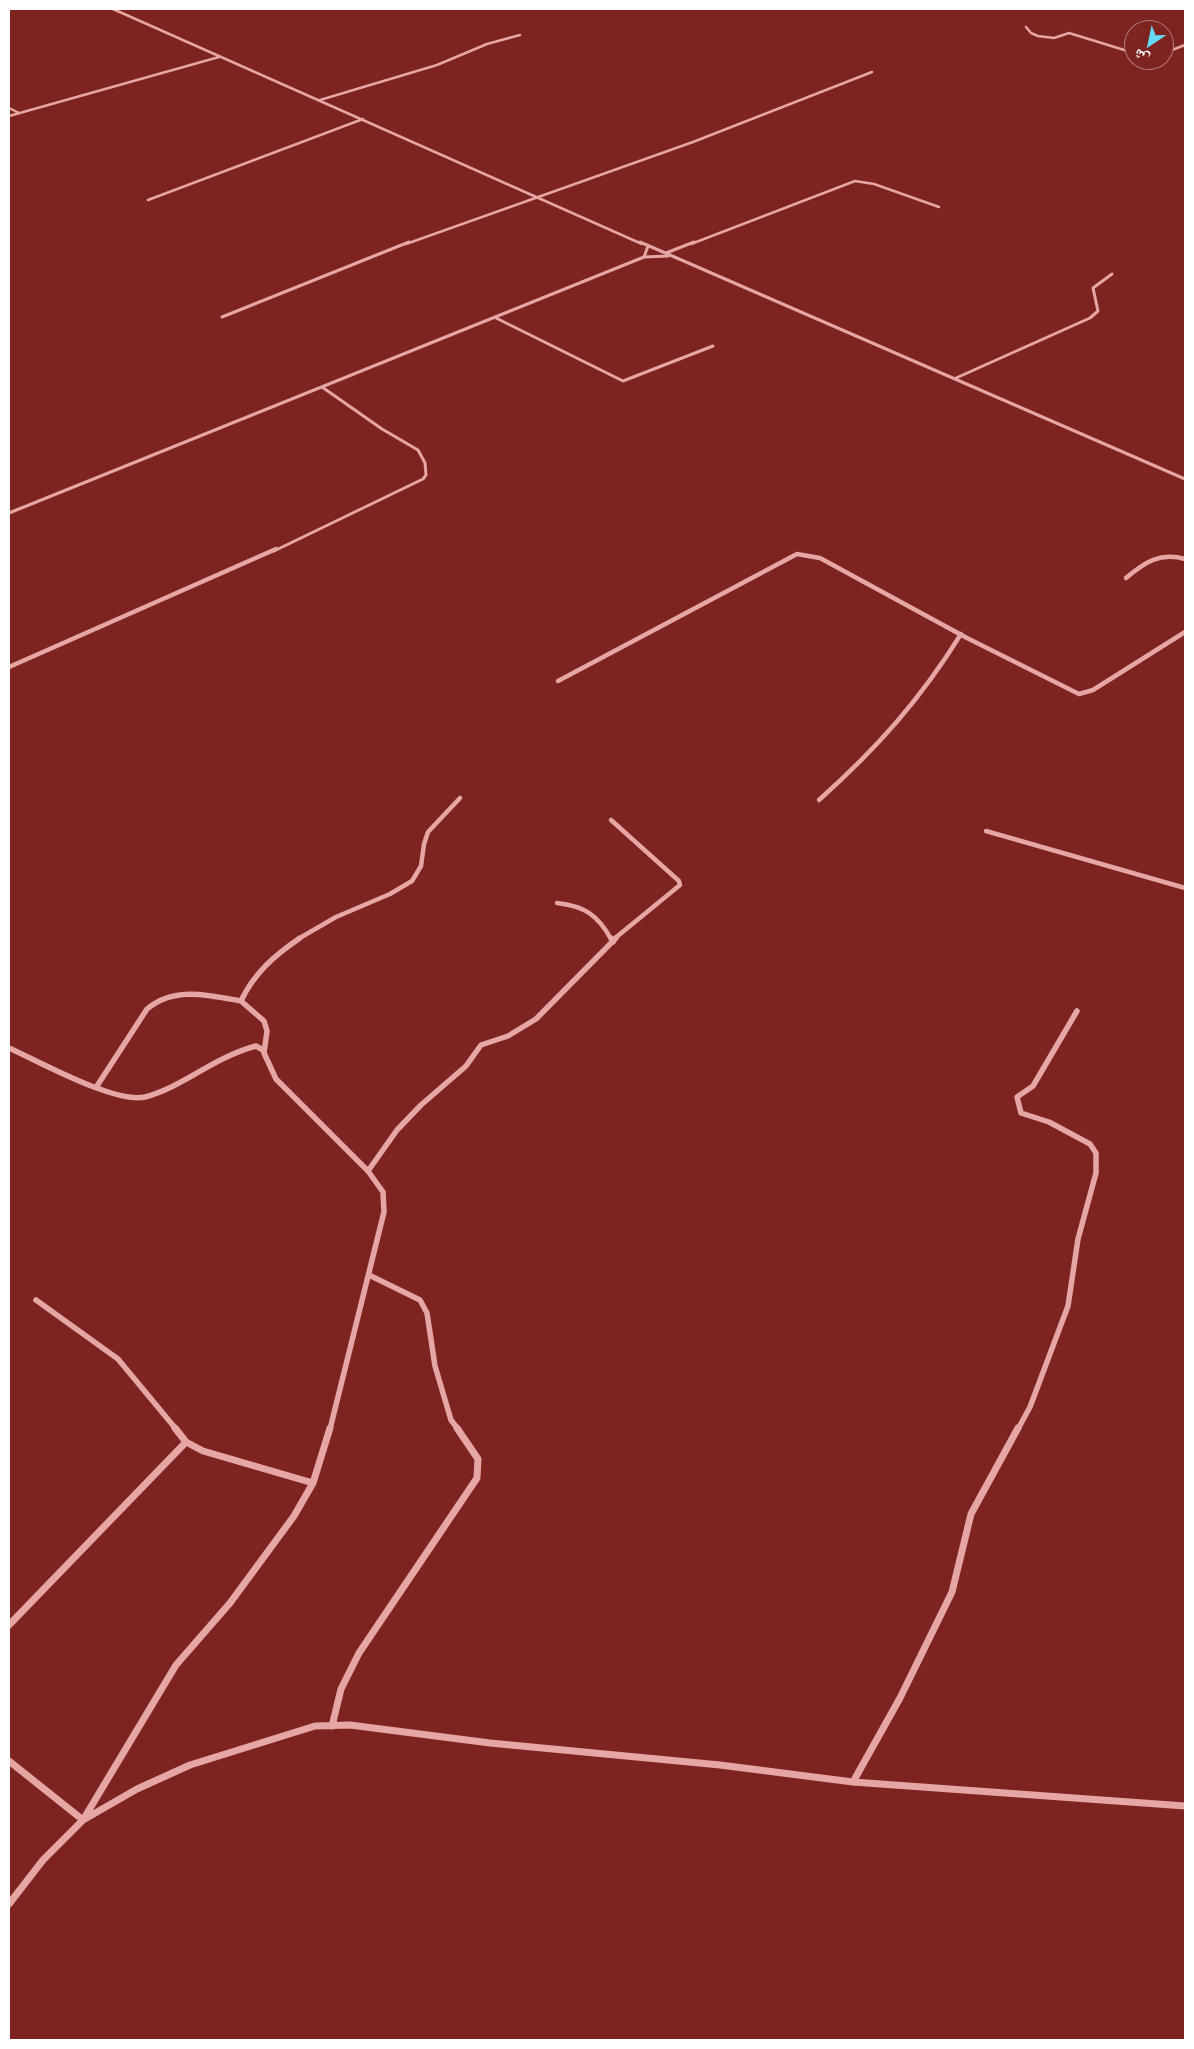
<!DOCTYPE html>
<html>
<head>
<meta charset="utf-8">
<style>
  body { margin:0 }
  #map { position:relative; width:1194px; height:2049px; overflow:hidden; background:#7d2421; font-family:"Noto Sans","Noto Naskh Arabic",sans-serif }
  canvas { display:block }
  .frame { position:absolute; inset:0; border:10px solid #fff; pointer-events:none }
  .north { position:absolute; left:1124px; top:20px; width:50px; height:50px; box-sizing:border-box; background:#7d2421; border:1px solid #b17c7a; border-radius:50%; rotate:214deg; font-size:14px; font-weight:700; line-height:20px; text-align:center; color:#fff }
  .north::after { content:''; display:block; margin:auto; width:18px; height:22px; background:#65d8f3; clip-path:polygon(50% 0,100% 100%,50% 72%,0 100%) }
</style>
</head>
<body>
<div id="map">
<canvas width="1194" height="2049"></canvas>
<div class="frame"></div>
<div class="north">ش</div>
</div>
<script>
const c = document.querySelector('canvas').getContext('2d');
c.lineJoin = 'round';
function stroke(path, color, width, dash) { c.strokeStyle = color; c.lineWidth = width; c.lineCap = dash ? 'butt' : 'round'; c.setLineDash(dash || []); c.stroke(path); }
const streetFar4 = new Path2D(`
  M113,9L642,244
  M1026,27L1031,33L1038,36L1054,38L1069,33L1134,53
  M1164,53L1185,45
  M320,100L437,65L487,44L520,35
  M9,108L19,113
  M9,116L219,57
  M148,200L363,119
  M406,244L693,142L872,72
  M691,244L855,181L874,184L939,207`);
const streetFar3 = new Path2D(`
  M640,242L1185,479
  M666,253L694,242
  M644,257L668,256
  M222,317L409,242
  M496,318L623,381L713,346
  M956,378L1090,318L1098,311L1093,288L1112,274
  M9,513L644,257L648,246
  M274,551L423,479L426,475L425,463L418,450L382,429L322,387`);
const streetFar2 = new Path2D(`
  M1126,578C1145,562 1160,552 1185,559
  M9,667L276,549
  M558,681L797,554L820,558L967,638L1079,694L1093,690L1185,632
  M819,800C877,748 920,700 961,634
  M611,820L679,881L680,885L614,939
  M986,831L1185,888
  M557,903C584,906 598,915 611,939
  M298,939L336,917L390,894L412,881L421,866L424,844L428,832L460,798`);
const streetFar1 = new Path2D(`
  M300,938C275,955 254,973 241,1001L264,1021L267,1031L264,1053L276,1079L368,1171L383,1192L384,1212L330,1429
  M611,938L613,942
  M9,1048C38,1061 115,1104 145,1097C183,1087 214,1057 256,1046L263,1050
  M97,1086L147,1009C174,986 209,995 241,1001
  M368,1171L397,1130L421,1105L466,1066L481,1045L508,1036L536,1019L616,938
  M369,1275L420,1300L427,1313L435,1366L451,1420L458,1429
  M36,1300L118,1359L176,1429
  M1018,1429L1030,1407L1068,1306L1078,1239L1096,1173V1153L1090,1144L1049,1122L1021,1113L1017,1097L1033,1086L1077,1011`);
const street = new Path2D(`
  M175,1428L186,1442L203,1451L313,1483
  M9,1625L186,1442
  M332,1726L341,1689L359,1653L477,1478L478,1459L457,1428
  M9,1761L83,1820L176,1665L230,1603L294,1516L313,1483L330,1428
  M853,1782L900,1698L952,1592L971,1514L1018,1428
  M9,1904L43,1860L83,1820L137,1789L190,1765L315,1726L350,1725L490,1743L720,1765L853,1782L1185,1806`);
stroke(streetFar4, '#e6a6a4', 2.5);
stroke(streetFar3, '#e6a6a4', 3);
stroke(streetFar2, '#e6a6a4', 4.5);
stroke(streetFar1, '#e6a6a4', 5.5);
stroke(street, '#e6a6a4', 7);
</script>
</body>
</html>
